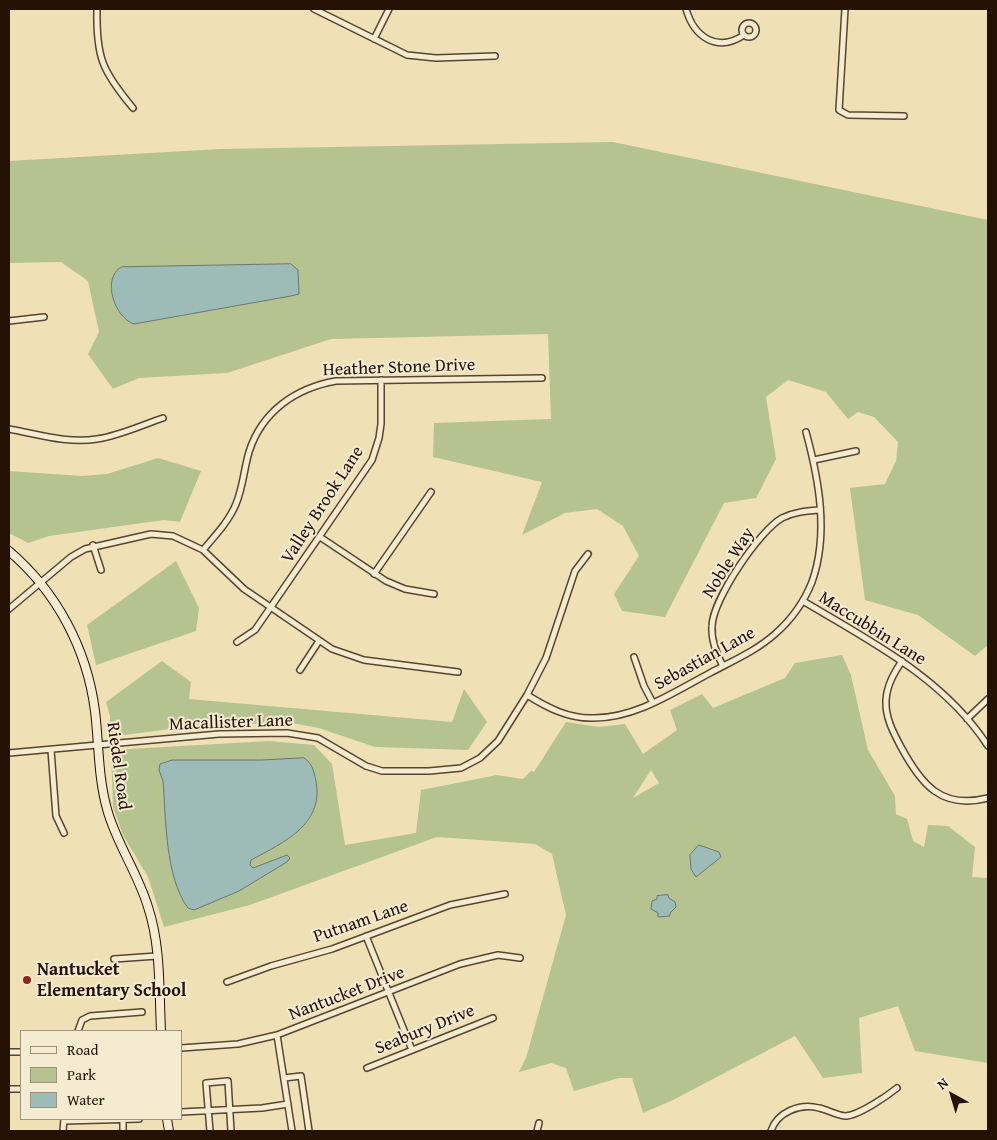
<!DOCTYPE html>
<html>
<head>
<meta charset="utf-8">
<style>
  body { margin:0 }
  #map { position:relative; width:997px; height:1140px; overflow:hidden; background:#f0e0b6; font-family:"Gentium Book Plus",serif }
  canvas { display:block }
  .frame { position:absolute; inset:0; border:10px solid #241104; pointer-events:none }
  .legend { position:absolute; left:20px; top:1030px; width:162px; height:90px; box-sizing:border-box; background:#f5ebd0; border:1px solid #a1947e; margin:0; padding:6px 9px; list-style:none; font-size:15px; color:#241104 }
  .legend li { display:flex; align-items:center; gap:10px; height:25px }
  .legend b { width:25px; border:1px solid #a1947e }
  .north { position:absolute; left:927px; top:1070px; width:50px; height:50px; -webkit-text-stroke:4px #f5ebd0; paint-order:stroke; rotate:321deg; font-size:14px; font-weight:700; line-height:20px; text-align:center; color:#241104 }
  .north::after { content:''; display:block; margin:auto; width:18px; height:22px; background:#241104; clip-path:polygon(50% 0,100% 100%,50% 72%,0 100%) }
</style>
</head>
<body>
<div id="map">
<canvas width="997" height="1140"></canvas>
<div class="frame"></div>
<ul class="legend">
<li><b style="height:6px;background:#f5ebd0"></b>Road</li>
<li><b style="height:14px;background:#b5c391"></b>Park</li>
<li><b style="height:14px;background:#9dbbb7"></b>Water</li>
</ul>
<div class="north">N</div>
</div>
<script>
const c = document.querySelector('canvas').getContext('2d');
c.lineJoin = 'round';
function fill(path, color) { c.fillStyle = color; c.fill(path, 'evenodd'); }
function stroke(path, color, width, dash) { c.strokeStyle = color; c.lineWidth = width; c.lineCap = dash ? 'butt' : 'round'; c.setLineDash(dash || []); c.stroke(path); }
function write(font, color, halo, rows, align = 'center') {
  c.font = font + ' "Gentium Book Plus",serif'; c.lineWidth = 4; c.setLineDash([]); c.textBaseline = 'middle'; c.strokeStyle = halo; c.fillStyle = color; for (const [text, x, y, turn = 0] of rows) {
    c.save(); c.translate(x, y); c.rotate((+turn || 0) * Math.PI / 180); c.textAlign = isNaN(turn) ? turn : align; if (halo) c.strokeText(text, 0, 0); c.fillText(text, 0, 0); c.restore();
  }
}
const green = new Path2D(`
  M613,142L988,220V645L975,656L918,615L865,600L850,488L885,484L896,461L898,442L874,417L858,412L848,419L826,392L788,380L766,397L776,459L756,498L724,503L665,617L622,611L614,594L639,556L623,526L597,509L565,513L522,535L542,482L433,457L434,423L551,419L548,334L331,339L227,373L139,378L113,389L88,354L99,332L88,281L61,262L9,263V161L220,149Z
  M158,458L201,471L180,522L164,520L49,536L28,543L9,533V471L82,476L107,474Z
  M176,561L199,608L196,631L96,665L87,625Z
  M842,655L851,675L868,750L895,796L896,814L907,819L913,841L924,847L928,825L948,826L975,847L972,877L988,878V1063L915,1051L898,1006L859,1018L862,1073L823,1078L795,1036L673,1100L643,1113L632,1078H619L574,1091L566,1068L551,1063L519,1072L526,1058L566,915L552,854L535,844L437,837L250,905L164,927L148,877L123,835L113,807L111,750L269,741L314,745L332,764L345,845L416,833L421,790L497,775L523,779L531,771L534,772L566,722L599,727L625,724L643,754L677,730L670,710L702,694L713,708L785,678L795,663ZM651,770L659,783L633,798Z
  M162,661L191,682L189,699L452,722L464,689L487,722L468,750L375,747L319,728L292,723L200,725L110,737V716L106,702Z`);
const water = new Path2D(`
  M291,264L298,270L299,294L291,296L134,324C115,318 101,279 121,267Z
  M304,758C312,763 314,771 316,781C324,824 285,842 251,860L250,865L253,868L287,855L290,858L287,862L239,891L194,910L188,908C165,877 166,818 163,781L159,770L160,764L172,760H261Z
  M699,845L719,852L721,857L696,877L691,869L690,855Z
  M668,895L669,898L675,902L676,907L670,913V916L658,917V913L651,909L652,901L657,899V896Z`);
const street = new Path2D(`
  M97,9C96,57 102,71 133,108
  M314,9L407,55L436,58L495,56
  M686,9C694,37 717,53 744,35
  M845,9L839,110L848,115L904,116
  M742 30a7 7 0 1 1 14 0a7 7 0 1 1-14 0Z
  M374,39L389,9
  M9,321L44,317
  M9,429C37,434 68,444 97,439C119,436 142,425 163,418
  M814,460L856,451
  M320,537L386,581L405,589L434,594
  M93,545L101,570
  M203,550C215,536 229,521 236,504C243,487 244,469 249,452C262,411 296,388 336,381L542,378
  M374,574L431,492
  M803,601C870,641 944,678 988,746
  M9,609L71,557L85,549L151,534L173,536L203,550L244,589L332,649L364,660L458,672
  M237,642L255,630L372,460L379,438L381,424V380
  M634,657L644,686L653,703
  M902,661C894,673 887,685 886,700C885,717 893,732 901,747C921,784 941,810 988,798
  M723,666C716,653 711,640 712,626C713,599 759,531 782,518C794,512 806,511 819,510
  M300,670L319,641
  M527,695C548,708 569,719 594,718C636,718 674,692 710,673C732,661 756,651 775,634C791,620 804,602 812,582C829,534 819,480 806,432
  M967,719L988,699
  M51,750L56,816L64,833
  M9,753L219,734L287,733L318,738L366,766L382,771H429L461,768L480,758L498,741L527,695L546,658L575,571L588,554
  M366,936L412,1050
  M114,959L157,956
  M227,982L271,966L332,949L450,905L505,894
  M78,1031L82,1020L90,1016L142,1012
  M277,1035L292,1131
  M181,1048L238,1044L277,1035L460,964L498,955L520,958
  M9,1052H21
  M367,1068L493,1018
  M284,1078L301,1076L309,1131
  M9,1089H21
  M181,1112L262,1108L288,1104
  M123,1119V1131
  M64,1121L139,1119
  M63,1131L64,1119
  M210,1131L206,1083L228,1081L231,1131
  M537,1131L539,1123
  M771,1131C777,1112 800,1103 819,1108C828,1110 836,1115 845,1116C858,1116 887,1096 897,1088`);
const secondary = new Path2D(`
  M9,551C57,592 87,649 95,711C99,744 98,777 107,809C116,843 138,873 148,907C161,946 159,990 161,1031
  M167,1119L169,1131`);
const markers = [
  [27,980,5,"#8f2418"]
];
const streetNames = [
  ["Heather Stone Drive",399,368,-2],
  ["Valley Brook Lane",323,505,-57],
  ["Noble Way",729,563,-57],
  ["Maccubbin Lane",872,629,32],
  ["Sebastian Lane",705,659,-29],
  ["Macallister Lane",231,723,-2],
  ["Riedel Road",118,766,82],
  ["Putnam Lane",361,922,-19],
  ["Nantucket Drive",347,994,-21],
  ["Seabury Drive",425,1030,-22]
];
const poiNames = [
  ["Nantucket",37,970],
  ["Elementary School",37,991]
];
fill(green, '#b5c391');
fill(water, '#9dbbb7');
stroke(water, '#6d776f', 1);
stroke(street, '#574530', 8);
stroke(secondary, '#241104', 10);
stroke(street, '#f5ebd0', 5);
stroke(secondary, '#f5ebd0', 8);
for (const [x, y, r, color] of markers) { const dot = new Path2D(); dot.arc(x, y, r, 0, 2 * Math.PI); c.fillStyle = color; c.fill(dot); stroke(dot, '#f5ebd0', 2); }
write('18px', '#241104', '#f5ebd0', streetNames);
write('bold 18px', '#241104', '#f5ebd0', poiNames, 'left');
</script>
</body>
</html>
